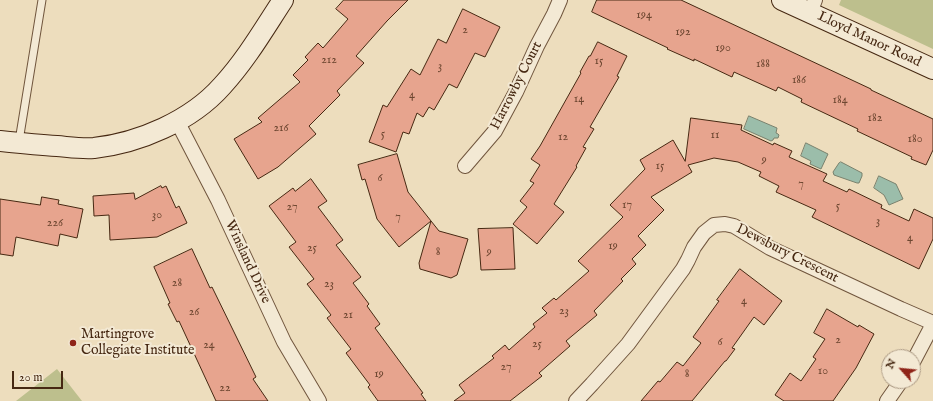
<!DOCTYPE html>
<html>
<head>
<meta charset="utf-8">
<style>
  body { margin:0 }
  #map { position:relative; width:933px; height:401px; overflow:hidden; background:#edddbd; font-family:"IM FELL English",serif }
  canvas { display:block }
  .north { position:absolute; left:881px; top:349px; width:40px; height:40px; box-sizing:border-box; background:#f3e9d4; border:1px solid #ae9c86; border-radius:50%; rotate:297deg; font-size:11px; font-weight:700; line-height:16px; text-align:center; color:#462812 }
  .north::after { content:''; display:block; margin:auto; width:14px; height:18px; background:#8f2418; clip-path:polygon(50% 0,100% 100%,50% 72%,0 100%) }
  .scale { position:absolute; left:12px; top:371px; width:51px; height:18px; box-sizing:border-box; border:2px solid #462812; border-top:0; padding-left:5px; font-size:12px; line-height:14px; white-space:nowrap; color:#462812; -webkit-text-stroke:3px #f3e9d4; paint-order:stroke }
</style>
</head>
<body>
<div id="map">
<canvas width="933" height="401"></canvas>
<div class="north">N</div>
<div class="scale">20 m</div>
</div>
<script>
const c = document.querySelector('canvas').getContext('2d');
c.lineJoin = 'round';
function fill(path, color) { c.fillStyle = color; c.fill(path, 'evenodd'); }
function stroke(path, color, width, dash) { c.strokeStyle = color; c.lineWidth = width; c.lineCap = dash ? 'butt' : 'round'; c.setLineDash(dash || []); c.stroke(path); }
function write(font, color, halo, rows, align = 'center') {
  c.font = font + ' "IM FELL English",serif'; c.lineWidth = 4; c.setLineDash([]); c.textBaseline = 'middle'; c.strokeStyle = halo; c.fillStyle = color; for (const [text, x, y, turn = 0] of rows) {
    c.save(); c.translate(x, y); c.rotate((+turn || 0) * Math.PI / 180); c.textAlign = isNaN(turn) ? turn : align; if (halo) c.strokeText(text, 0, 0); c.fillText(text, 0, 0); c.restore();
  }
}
const green = new Path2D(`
  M841,0H933V49L839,5Z
  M57,369L82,401H16Z`);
const water = new Path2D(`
  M749,116L777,128L776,133L778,134L779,135L778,138H774L773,140L771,141L744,129Z
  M806,143L828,154L821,169L810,164L811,161L801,156Z
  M841,162L862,173V176L859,183H857L834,175L833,172L839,163Z
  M879,176L896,184L903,199L889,205L884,195L874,188Z`);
const building = new Path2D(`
  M344,0H408L387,21L356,56L364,63L337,91L340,95L309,126L316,134L278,167L258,179L234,139L262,122L258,118L300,82L293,75L308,60L305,57L318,43L323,48L348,19L336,9Z
  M597,0H681L871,89V90L933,119V150L926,165L911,159L912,157L857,131L858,129L801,102L802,99L778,87L776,91L734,72L732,77L694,59V61L667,49L668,48L592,12Z
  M463,9L500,27L485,57L475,53L457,88L449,84L434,110L429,107L423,117L417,113L409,134L403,132L396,152L369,142L383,105L387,107L411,69L420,75L438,39L446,43Z
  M598,42L627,56L617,76L619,77L590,127L594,129L583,147L586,148L576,166L577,167L554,204L564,212L537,244L513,224L527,207L520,201L534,183L530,181L540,165L531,159L540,146L581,73L580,72L589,56H590Z
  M691,118L742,125L741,130L773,145L774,143L792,151L789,157L827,174L823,181L847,192L849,189L882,205L881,208L909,221L914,209L933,218V239L919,269L812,217L816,210L776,192L779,186L759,176L761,172L738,162L714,158L688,165L692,172L651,197L664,210L638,236L646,245L632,259L636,264L621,279L623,281L594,311L597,315L566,341L570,346L539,373L542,376L510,401H454L465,393L459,385L494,358L492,356L505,345L509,350L535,327L533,324L547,313L542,308L554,298L556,300L589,271L578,261L623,217L610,205L645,169L640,160L673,140L685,161Z
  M397,154L408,192L439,231L468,239L457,275L451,278L420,269L419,263L431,221L399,247L377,219L365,179L362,180L358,165Z
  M311,179L327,201L318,207L343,240L336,245L361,277L353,283L369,304L367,306L380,324L375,328L423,393L421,394L426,401H378L368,387L370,385L346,353L351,349L327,318L331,315L307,284L314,279L289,247L296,242L269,206L293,188L295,191Z
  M161,186L162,188L166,186L176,208L179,206L187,223L157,237L110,240L109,215L94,216L93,196L134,193L135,199Z
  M42,197L59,200L58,204L83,209L77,238L60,234L58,246L16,237L13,256L0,254V199L40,205Z
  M513,228L515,269L481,270L478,229Z
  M192,249L210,288L212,287L256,377L253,379L268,401H216L179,321L177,322L168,304L170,303L154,267Z
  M740,269L782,301L764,325L754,317L732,348L735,349L726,361H725L692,401H641L658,381L660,382L677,362L683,366L701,343L693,337L719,301L717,300Z
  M827,309L858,327L859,325L874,334L856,368L833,401H784L775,395L790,373L801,381L816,359L813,357L825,339L814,333Z`);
const lane = new Path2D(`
  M19,141L42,0`);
const street = new Path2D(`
  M810,13L815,0
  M177,121L218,200L284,342L319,401
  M465,166L495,131L516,92L537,46L554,14L560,0
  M913,362L933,324
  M576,401L592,384L628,344L683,269L688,260L694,247L704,233L714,225L725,224L734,226L770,248L901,309L933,323
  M887,401L901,381`);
const secondary = new Path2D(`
  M782,0L933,69
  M0,141C19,143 38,145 57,146C69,147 82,149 94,148C139,143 191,121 222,86C246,60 264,29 283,0`);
const markers = [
  [73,343,4,"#8f2418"]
];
const numberNames = [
  ["194",644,16],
  ["2",465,31],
  ["192",683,33],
  ["190",723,49],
  ["212",329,61],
  ["15",599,62],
  ["188",763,65],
  ["3",440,67],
  ["186",799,81],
  ["4",412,96],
  ["14",579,100],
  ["184",840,101],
  ["182",875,119],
  ["216",281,129],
  ["5",383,135],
  ["11",715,136],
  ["12",563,138],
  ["180",915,140],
  ["9",764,161],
  ["15",660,167],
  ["6",380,179],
  ["7",801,185],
  ["17",627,206],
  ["5",838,207],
  ["27",292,208],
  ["30",157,216],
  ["7",398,218],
  ["3",878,222],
  ["226",55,224],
  ["4",910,239],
  ["19",613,247],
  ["25",312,249],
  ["8",438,253],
  ["9",489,253],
  ["28",177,284],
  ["23",329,285],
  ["4",744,302],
  ["23",564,312],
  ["26",194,313],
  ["21",348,316],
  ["2",838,341],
  ["6",720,343],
  ["25",537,345],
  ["24",209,346],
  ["27",506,368],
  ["10",823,372],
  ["19",379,375],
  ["8",687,375],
  ["22",225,389]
];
const streetNames = [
  ["Lloyd Manor Road",869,40,25],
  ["Harrowby Court",517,86,-63],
  ["Dewsbury Crescent",787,254,27],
  ["Winsland Drive",247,262,65]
];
const poiNames = [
  ["Martingrove",81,335],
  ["Collegiate Institute",81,351]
];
fill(green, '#bdbf8d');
fill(water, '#9bbdaa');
stroke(water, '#79816d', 1);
fill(building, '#e7a48e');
stroke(building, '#462812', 1);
stroke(lane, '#70553d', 9);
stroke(street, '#70553d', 16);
stroke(secondary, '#462812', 22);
stroke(lane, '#f3e9d4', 7);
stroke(street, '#f3e9d4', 14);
stroke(secondary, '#f3e9d4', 20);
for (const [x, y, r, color] of markers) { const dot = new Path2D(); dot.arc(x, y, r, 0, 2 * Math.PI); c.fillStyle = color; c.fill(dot); stroke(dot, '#f3e9d4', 1.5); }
write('12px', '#6e4731', null, numberNames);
write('14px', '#462812', '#f3e9d4', streetNames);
write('14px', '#462812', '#f3e9d4', poiNames, 'left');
</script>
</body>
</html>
